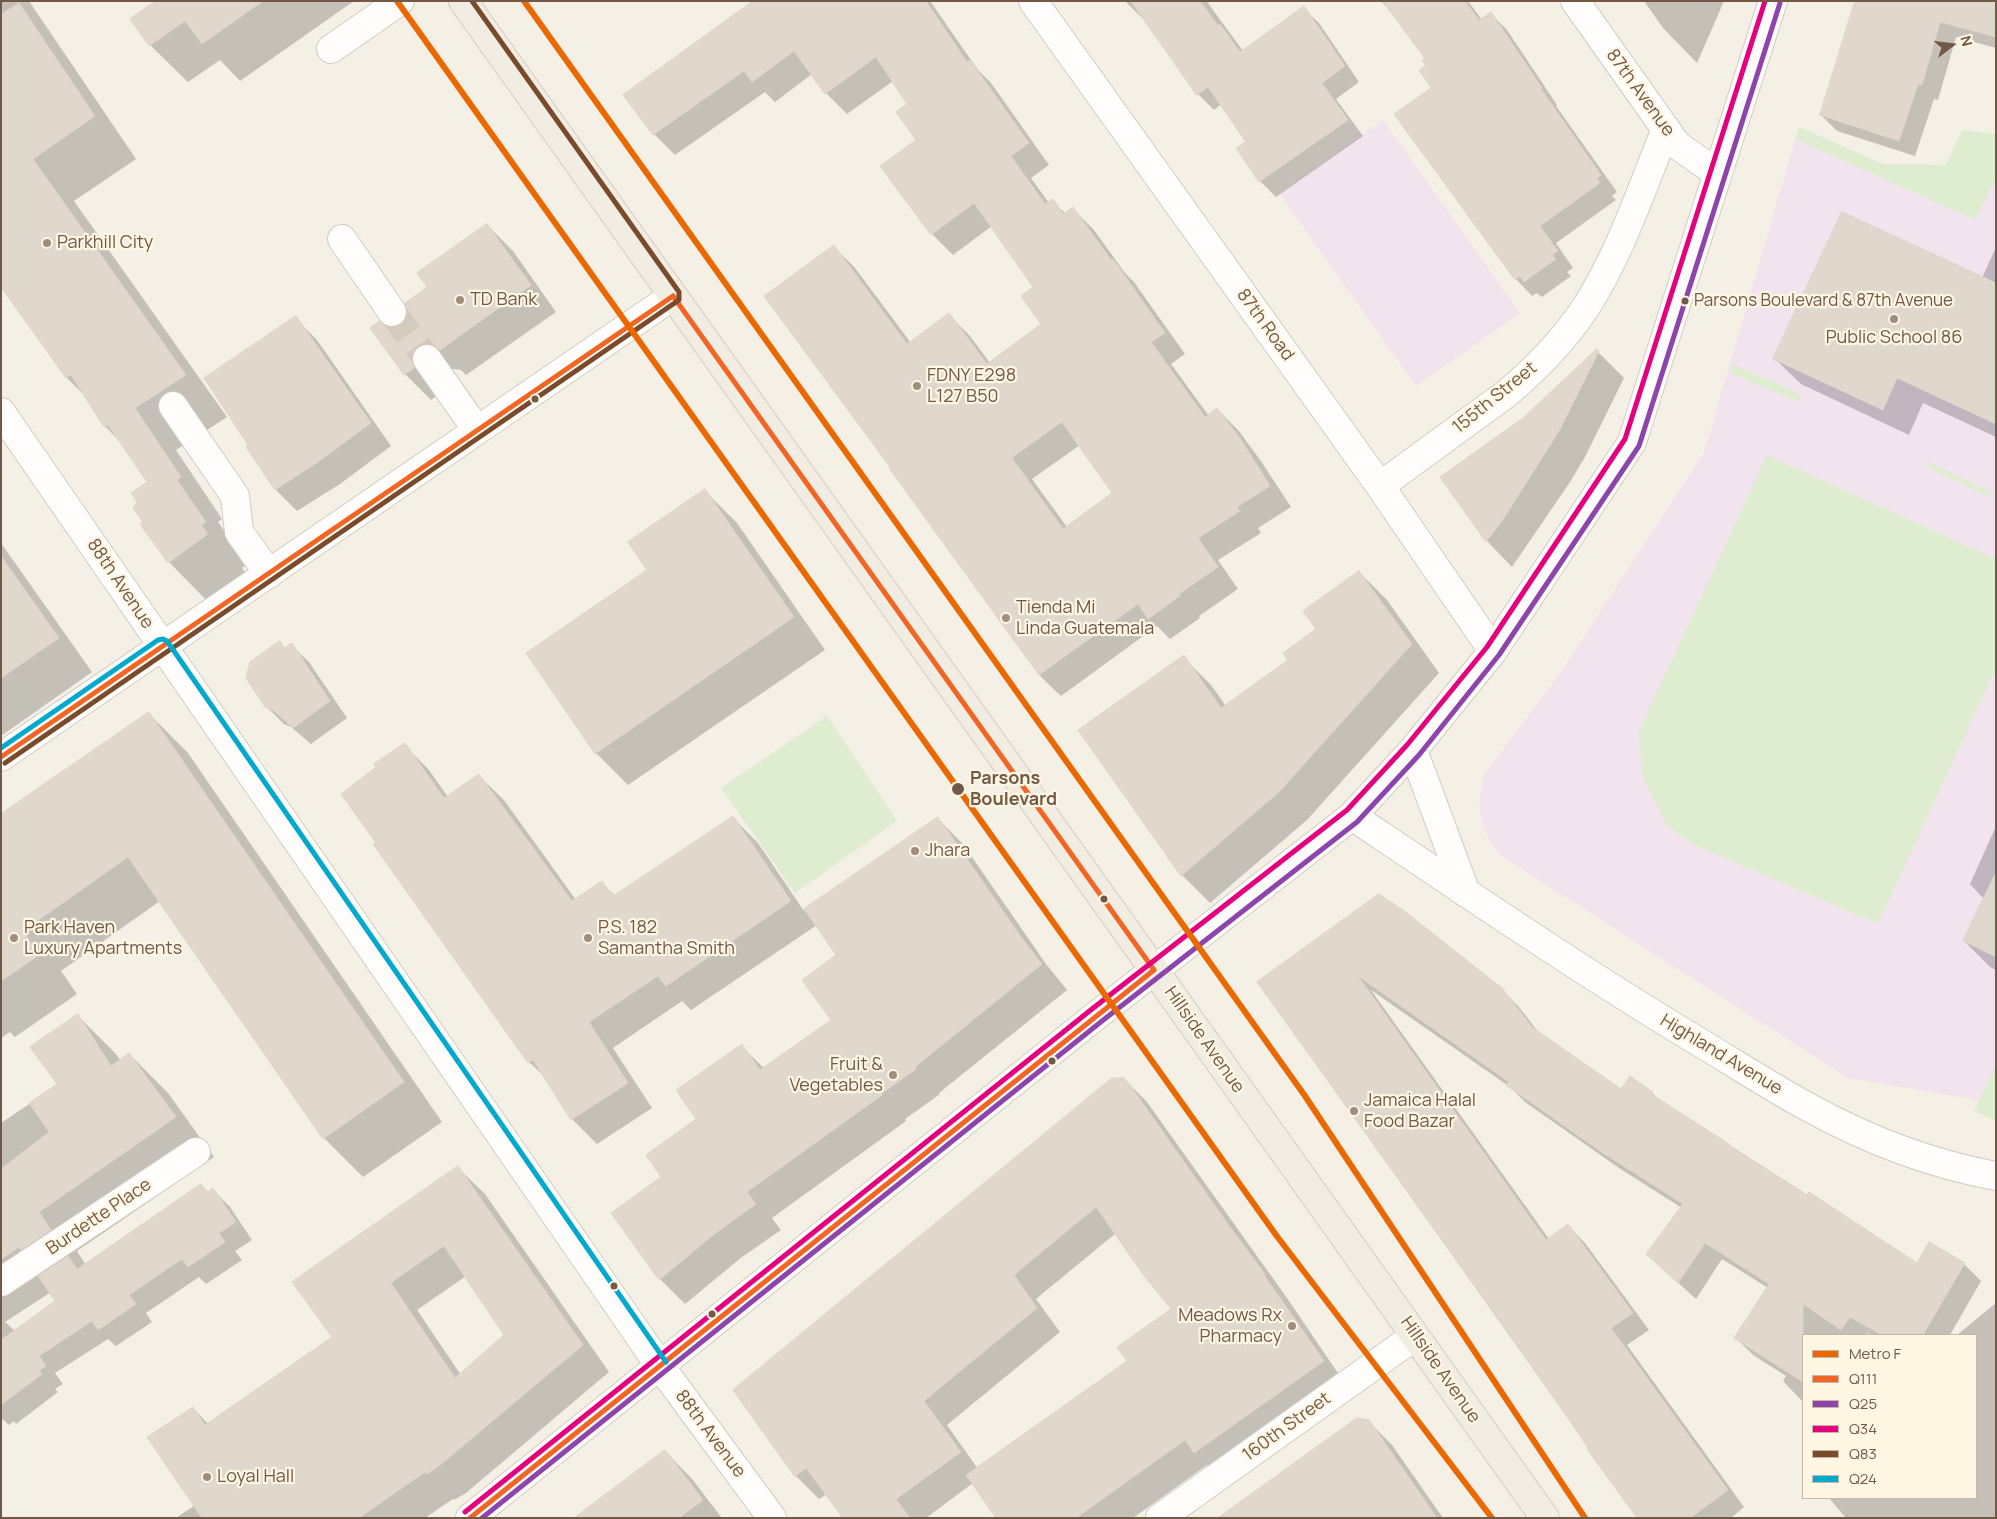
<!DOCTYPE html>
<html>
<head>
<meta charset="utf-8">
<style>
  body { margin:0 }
  #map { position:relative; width:1997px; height:1519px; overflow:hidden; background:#f5f0e5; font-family:Manrope,sans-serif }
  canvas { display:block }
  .frame { position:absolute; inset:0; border:2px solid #725846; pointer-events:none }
  .legend { position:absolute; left:1802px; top:1334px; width:175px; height:165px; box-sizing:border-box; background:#fff6e4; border:1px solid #c7b7a5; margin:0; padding:6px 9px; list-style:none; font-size:15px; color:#725846 }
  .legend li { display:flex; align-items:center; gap:10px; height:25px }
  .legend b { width:25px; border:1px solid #c7b7a5 }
  .north { position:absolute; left:1927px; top:20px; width:50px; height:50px; -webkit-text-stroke:4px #fff6e4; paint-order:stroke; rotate:75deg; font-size:14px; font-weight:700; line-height:20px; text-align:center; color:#725846 }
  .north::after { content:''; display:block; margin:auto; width:18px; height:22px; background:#725846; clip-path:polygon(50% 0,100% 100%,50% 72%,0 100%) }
</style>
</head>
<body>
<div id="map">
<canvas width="1997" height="1519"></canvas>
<div class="frame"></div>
<ul class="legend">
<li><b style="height:6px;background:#eb6800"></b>Metro F</li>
<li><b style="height:6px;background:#f26522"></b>Q111</li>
<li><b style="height:6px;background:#8e44ad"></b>Q25</li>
<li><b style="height:6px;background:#e5007d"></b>Q34</li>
<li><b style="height:6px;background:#7a4b2a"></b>Q83</li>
<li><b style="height:6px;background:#00a9ce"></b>Q24</li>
</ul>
<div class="north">N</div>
</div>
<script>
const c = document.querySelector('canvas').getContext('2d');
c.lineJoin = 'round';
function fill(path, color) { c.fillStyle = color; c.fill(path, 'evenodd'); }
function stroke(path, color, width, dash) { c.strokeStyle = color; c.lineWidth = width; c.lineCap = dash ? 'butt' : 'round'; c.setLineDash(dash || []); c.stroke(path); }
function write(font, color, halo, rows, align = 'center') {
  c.font = font + ' Manrope,sans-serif'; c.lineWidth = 4.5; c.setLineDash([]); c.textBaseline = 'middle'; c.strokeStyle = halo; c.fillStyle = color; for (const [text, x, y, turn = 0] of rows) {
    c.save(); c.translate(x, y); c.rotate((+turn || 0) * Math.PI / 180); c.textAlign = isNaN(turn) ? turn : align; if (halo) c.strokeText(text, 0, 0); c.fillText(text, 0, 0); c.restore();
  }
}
const education = new Path2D(`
  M1383,120L1520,313L1416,386L1280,194Z
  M1799,127L1883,164L1946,165L1962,130L1996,134V1103L1848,1078L1500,855L1490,841L1483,826L1479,806L1484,775L1489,768L1561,672L1704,453Z`);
const green = new Path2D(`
  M1799,127L1883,164L1946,165L1962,130L1996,134V179L1975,220L1795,139Z
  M1734,365L1801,394L1799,402L1730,373Z
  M1767,455L1996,559V668L1878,924L1694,845L1667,826L1642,775L1639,731Z
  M1928,462L1991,492L1989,497L1926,467Z
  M827,716L897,821L795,893L721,788Z
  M1996,1064V1121L1974,1111Z`);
const shadow = new Path2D(`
  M1,1H29L136,159L74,201L227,417L176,450L222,519L218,522L247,564L242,568L249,577L210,604L169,562L145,522L149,482L122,444L105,426L87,398L67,378L1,284Z
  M158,1H354L240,81L220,60L188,82L150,45Z
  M755,1H930L978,70L991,83L1049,165L1031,178L1049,203L1052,201L1066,214L1073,209L1094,230L1125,273L1134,282L1185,354L1171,364L1209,416L1217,409L1238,430L1261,461L1291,507L1258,528L1261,533L1218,560L1238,589L1199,616L1200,618L1170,639L1157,626L1061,696L1039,675L834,247L855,268L911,343L949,315L970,336L990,363L1043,325L1035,288L992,226L953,255L932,234L917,140L909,104L893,81L847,114L826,93L812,74L775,102L765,92L675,155L654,134ZM1080,445L1114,494L1067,527L1032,479Z
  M1125,1H1210L1208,3L1243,51L1303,8L1319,23L1359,82L1336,99L1363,136L1276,197L1260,181L1238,149L1248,142L1221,104L1214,110L1198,94L1142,16L1141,17Z
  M1381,1H1468L1482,20L1491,14L1507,30L1557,105L1556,106L1617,192L1612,196L1616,200L1556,243L1573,268L1567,272L1571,276L1542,297L1537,293L1532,296L1516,279L1433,89L1427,59L1399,21Z
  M1644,1H1724L1697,63L1663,28Z
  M1856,1H1996V48L1956,37L1938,100L1934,99L1915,156L1837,131L1821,115Z
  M487,225L513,251L556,312L466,375L461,370L453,369L443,372L439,394L431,400L405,374L385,327L393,329L402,326L429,288Z
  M1996,247V437L1923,403L1909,435L1801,384L1775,359L1982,278Z
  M295,318L317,340L391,446L340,484L297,511L276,490L249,445Z
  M1597,351L1624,378L1585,457L1570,482L1512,567L1487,541L1442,478L1524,419Z
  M705,491L737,523L825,650L628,785L596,753L648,571Z
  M1,543L92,672L1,736Z
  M1359,572L1387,600L1439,673L1307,820L1210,903L1182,875L1183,657L1211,685L1226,706L1289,660L1318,630Z
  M280,643L286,649L291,645L309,662L347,718L311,744L291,727L284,724L266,706Z
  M149,714L188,753L442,1122L363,1177L324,1138L160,901L61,971L77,994L15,1037L10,1032L1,1038V816Z
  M404,745L429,770L448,797L479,776L504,800L576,900L602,883L615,896L733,818L758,843L804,911L938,819L963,844L1046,964L1067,990L939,1093L940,1094L905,1119L906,1121L772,1218L781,1230L742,1257L685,1304L660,1279L663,1177L741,1046L765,1069L833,1020L838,955L817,925L691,1010L682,1001L613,1048L652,1108L597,1144L572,1119L547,1079L529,1062L377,843Z
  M1996,826V970L1990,967L1964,941L1984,899L1970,884Z
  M1379,896L1501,989L1519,1007L1539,1033L1622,1091L1631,1078L1652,1093L1662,1102L1917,1265L1930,1243L1964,1264L1981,1281L1950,1335H1872L1867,1333L1866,1335H1803V1402L1783,1381L1786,1376L1753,1355L1736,1338L1768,1288L1722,1259L1696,1299L1664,1270L1682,1208L1619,1168L1525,1102L1510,1087L1371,990L1549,1239L1568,1226L1585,1243L1649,1330L1627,1345L1744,1507L1731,1518H1639L1259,983Z
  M77,1015L116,1054L121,1061L129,1054L168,1093L214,1157L77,1251L85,1264L201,1185L209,1193L213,1190L230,1207L252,1240L235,1251L242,1260L206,1284L199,1277L146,1313L152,1322L116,1346L108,1339L55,1373L63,1384L55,1389L58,1392L16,1424L14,1421L9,1425L1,1418V1123L59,1084ZM51,1292L57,1301L15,1331L5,1322Z
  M1124,1079L1147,1102L1287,1298L1346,1385L1218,1475L1207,1465L1133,1518H998L973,1483L926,1518H839L842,1515L827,1494L819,1499L796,1476ZM1116,1233L1173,1310L1129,1362L978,1469L947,1425L1060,1332L1036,1299Z
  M458,1168L485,1194L609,1372L466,1493L454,1500L453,1499L425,1518H176L195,1505L193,1408L209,1425L334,1338ZM466,1276L506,1336L461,1375L417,1310Z
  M1996,1303V1518H1846L1829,1498H1976V1335H1957Z
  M1368,1421L1392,1445L1443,1518H1241Z
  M665,1451L692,1479L722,1518H598Z`);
const building = new Path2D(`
  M156,1H263L202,44L185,21L149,46L130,19Z
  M753,1H926L967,62L970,60L1029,143L1011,156L1045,204L1053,199L1063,214L1073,207L1112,261L1113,259L1165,333L1151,342L1205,417L1217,408L1240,438L1270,486L1237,507L1240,511L1198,538L1218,567L1179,594L1180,596L1148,619L1138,604L1039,675L889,468L890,467L764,296L834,245L907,344L949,313L987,364L1041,324L1021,296L1033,287L974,203L931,235L880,166L916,140L896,112L907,104L876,57L825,94L794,51L752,82L744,71L653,135L623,95ZM1062,422L1112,493L1063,529L1012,458Z
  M1131,1H1200L1218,26L1220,24L1240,52L1304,6L1345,66L1322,83L1348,120L1259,182L1236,148L1246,142L1208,87L1197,95Z
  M1383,1H1465L1479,20L1491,12L1542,88L1541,89L1601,175L1597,178L1600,183L1540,226L1558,251L1552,255L1556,259L1524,282L1520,276L1515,280L1394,114L1431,88L1419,70L1426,65L1422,60L1425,59Z
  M1855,1H1996V37L1940,22L1922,85L1918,84L1899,141L1820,115Z
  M19,3L95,116L33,159L186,375L135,408L181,477L177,480L206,522L201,525L208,534L168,563L140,524L143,522L133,508L137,502L131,493L147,482L108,425L104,427L71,375L66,378L1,287V15Z
  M1842,212L1996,283V424L1897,378L1883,410L1773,359Z
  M487,224L531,285L440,350L434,345L426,343L418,347L413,353L411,360L414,368L404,375L370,328L379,321L386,326L393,328L401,325L406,318L408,311L405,303L427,287L417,273Z
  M296,316L371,423L318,462L275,490L246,447L248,445L204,378Z
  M1597,349L1599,351L1559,431L1504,518L1486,542L1440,477L1523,418Z
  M705,489L794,617L595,754L526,653L647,570L628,542Z
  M1,556L59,638L1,678Z
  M1359,571L1412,644L1279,792L1181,876L1078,730L1184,655L1221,708L1288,660L1283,653L1316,629L1303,611Z
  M280,641L284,648L292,643L330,701L293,728L273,710L265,707L246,678L250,662Z
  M149,712L404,1082L323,1139L128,857L23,931L39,955L1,981V814Z
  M405,743L444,798L479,774L572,901L602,881L613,896L733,816L791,901L666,986L658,976L589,1022L628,1083L571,1120L533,1060L528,1063L373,844L376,843L341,794L376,767L374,764Z
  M938,817L1021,937L1042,964L915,1067L916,1069L881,1094L882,1095L747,1192L756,1204L717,1232L659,1280L611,1213L661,1177L646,1155L696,1119L676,1090L742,1044L760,1070L831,1020L802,980L836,955L804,909Z
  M1996,872V957L1963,941Z
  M1379,894L1403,910L1502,988L1532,1027L1621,1089L1630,1076L1653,1092L1651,1094L1729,1144L1728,1145L1807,1195L1809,1192L1917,1263L1929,1242L1965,1263L1923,1335H1882L1850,1317L1841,1330L1803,1304V1382L1734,1338L1769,1284L1705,1243L1678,1283L1646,1254L1683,1204L1600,1151L1506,1085L1509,1082L1358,976L1546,1240L1568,1224L1633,1313L1611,1328L1728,1490L1690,1518H1637L1587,1449L1588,1448L1572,1424L1510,1335L1257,982Z
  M78,1014L111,1066L129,1053L176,1117L39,1212L51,1230L21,1250L19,1247L1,1259V1169L49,1132L29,1103L57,1084L30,1047Z
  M1112,1078H1124L1132,1088L1230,1227L1265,1274L1264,1275L1324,1361L1194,1453L1185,1440L1076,1518H996L966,1475L1127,1361L1117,1347L1171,1309L1145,1277L1096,1207L1014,1275L1037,1308L924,1401L961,1452L896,1499L910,1518H843L806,1468L795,1477L733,1390Z
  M458,1166L583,1345L439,1466L427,1474L425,1472L359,1518H202L147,1437L193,1407L205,1425L332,1337L292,1282ZM444,1246L504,1335L455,1378L391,1283Z
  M201,1184L207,1192L213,1188L236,1222L219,1233L225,1242L188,1267L182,1259L129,1295L136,1304L98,1330L92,1321L39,1356L46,1366L39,1371L42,1374L1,1405V1340L55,1301L38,1276L68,1256L77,1269Z
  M1357,1418L1369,1420L1437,1518H1218Z
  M665,1450L703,1500L679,1518H574Z`);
const minorTunnel = new Path2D(`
  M392,312L427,359`);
const minor = new Path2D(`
  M1033,1L1380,486L1493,651
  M1575,1L1677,145L1717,173
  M331,49L400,1
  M342,239L392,312
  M427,359L477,430
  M173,406L235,496L239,532L269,574
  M1,412L660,1366L772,1518
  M1380,486L1506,394C1536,369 1564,340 1586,307C1620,254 1642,188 1666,129
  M1413,750L1466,893
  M1,757L673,296
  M1352,816C1468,894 1584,973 1704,1045C1739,1066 1773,1088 1808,1107C1866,1139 1931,1164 1996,1176
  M1,1282L196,1152
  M470,1518L1097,1015L1352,816L1413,750L1493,651L1632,442L1773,1
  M1160,1518L1415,1336`);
const major = new Path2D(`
  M463,1L1545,1518`);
const bus1 = new Path2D(`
  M673,296L1154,970
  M1,757L673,296
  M470,1518L1154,970`);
const bus2 = new Path2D(`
  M482,1518L1102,1021L1357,822L1419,755L1499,655L1639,446L1780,3`);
const bus3 = new Path2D(`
  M465,1512L1092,1009L1347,810L1407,745L1487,647L1625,439L1765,1`);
const bus4 = new Path2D(`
  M5,763L679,300V292L472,1`);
const bus5 = new Path2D(`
  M1,748L158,640L163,639L167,641L666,1362`);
const metro1 = new Path2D(`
  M397,1L1276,1235L1492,1518
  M524,1L1305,1096L1585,1518`);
const markers = [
  [47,243,5,"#a08d7e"],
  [460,300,5,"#a08d7e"],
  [1685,301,4.5,"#725846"],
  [1894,319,5,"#a08d7e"],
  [917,386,5,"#a08d7e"],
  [535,399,4.5,"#725846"],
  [1006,618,5,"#a08d7e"],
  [958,789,7,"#725846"],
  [915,851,5,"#a08d7e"],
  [1104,899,4.5,"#725846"],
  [14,938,5,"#a08d7e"],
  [588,938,5,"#a08d7e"],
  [1052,1061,4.5,"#725846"],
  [893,1075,5,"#a08d7e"],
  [1354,1111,5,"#a08d7e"],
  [614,1286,4.5,"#725846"],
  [712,1314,4.5,"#725846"],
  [1292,1326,5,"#a08d7e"],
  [207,1477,5,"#a08d7e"]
];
const busNames = [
  ["Parsons Boulevard & 87th Avenue",1694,301]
];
const streetNames = [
  ["87th Avenue",1640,93,54],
  ["87th Road",1265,325,54],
  ["155th Street",1495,398,-39],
  ["88th Avenue",120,584,56],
  ["Hillside Avenue",1204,1040,55],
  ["Highland Avenue",1721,1055,31],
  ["Burdette Place",99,1217,-34],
  ["Hillside Avenue",1440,1370,55],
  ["160th Street",1287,1427,-36],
  ["88th Avenue",710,1434,53]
];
const poiNames = [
  ["Parkhill City",57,243],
  ["TD Bank",470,300],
  ["Public School 86",1894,338,"center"],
  ["FDNY E298",927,376],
  ["L127 B50",927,397],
  ["Tienda Mi",1016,608],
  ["Linda Guatemala",1016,629],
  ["Jhara",925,851],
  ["Park Haven",24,928],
  ["Luxury Apartments",24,949],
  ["P.S. 182",598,928],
  ["Samantha Smith",598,949],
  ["Fruit &",883,1065,"right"],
  ["Vegetables",883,1086,"right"],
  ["Jamaica Halal",1364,1101],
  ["Food Bazar",1364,1122],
  ["Meadows Rx",1282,1316,"right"],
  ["Pharmacy",1282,1337,"right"],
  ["Loyal Hall",217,1477]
];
const stopNames = [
  ["Parsons",970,779],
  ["Boulevard",970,800]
];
fill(education, '#f2e4ef');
fill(green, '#deeccf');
fill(shadow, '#0003');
fill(building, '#e1d8cd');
stroke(building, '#ded3c7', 1);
stroke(minorTunnel, '#d4cabd', 28, [28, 14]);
stroke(minor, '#d4cbc0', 30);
stroke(major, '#d4cbc3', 30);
stroke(minor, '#fefdfb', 28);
stroke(major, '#f1ede2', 28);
stroke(bus1, '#f26522', 5);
stroke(bus2, '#8e44ad', 5);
stroke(bus3, '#e5007d', 5);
stroke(bus4, '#7a4b2a', 5);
stroke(bus5, '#00a9ce', 5);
stroke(metro1, '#eb6800', 6);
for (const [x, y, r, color] of markers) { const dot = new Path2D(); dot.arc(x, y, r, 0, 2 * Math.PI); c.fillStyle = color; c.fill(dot); stroke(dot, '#fff6e4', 2); }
write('17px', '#725846', '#fff6e4', busNames, 'left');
write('18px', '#725846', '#fff6e4', streetNames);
write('18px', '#725846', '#fff6e4', poiNames, 'left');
write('bold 18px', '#725846', '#fff6e4', stopNames, 'left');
</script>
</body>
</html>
